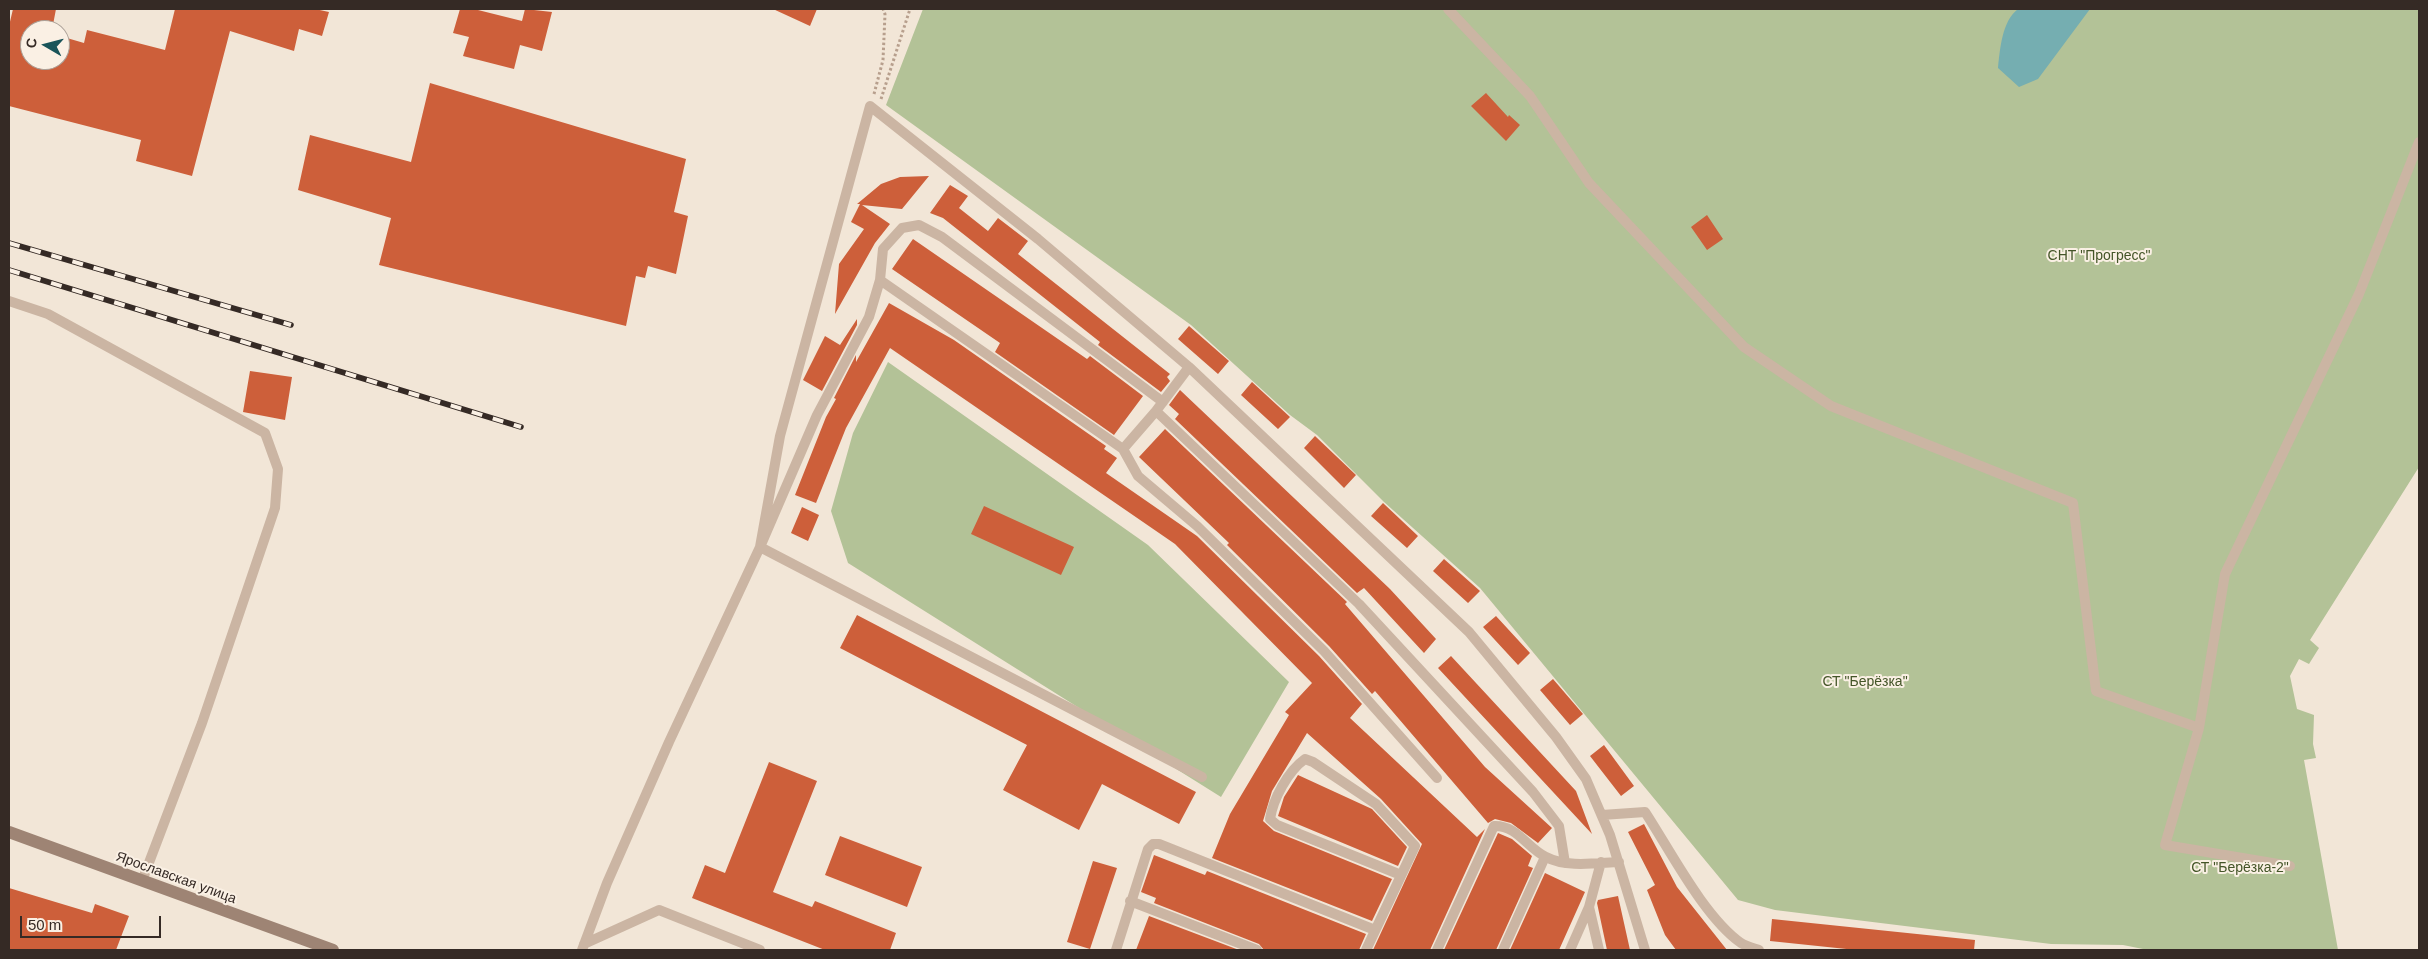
<!DOCTYPE html>
<html>
<head>
<meta charset="utf-8">
<style>
  body { margin:0 }
  #map { position:relative; width:2428px; height:959px; overflow:hidden; background:#f2e6d7; font-family:Helvetica,sans-serif }
  canvas { display:block }
  .frame { position:absolute; inset:0; border:10px solid #352a25; pointer-events:none }
  .north { position:absolute; left:20px; top:20px; width:50px; height:50px; box-sizing:border-box; background:#faf0e4; border:1px solid #aba198; border-radius:50%; rotate:278deg; font-size:14px; font-weight:700; line-height:20px; text-align:center; color:#352a25 }
  .north::after { content:''; display:block; margin:auto; width:18px; height:22px; background:#195459; clip-path:polygon(50% 0,100% 100%,50% 72%,0 100%) }
  .scale { position:absolute; left:20px; top:916px; width:141px; height:22px; box-sizing:border-box; border:2px solid #352a25; border-top:0; padding-left:6px; font-size:15px; line-height:18px; white-space:nowrap; color:#352a25; -webkit-text-stroke:4px #faf0e4; paint-order:stroke }
</style>
</head>
<body>
<div id="map">
<canvas width="2428" height="959"></canvas>
<div class="frame"></div>
<div class="north">С</div>
<div class="scale">50 m</div>
</div>
<script>
const c = document.querySelector('canvas').getContext('2d');
c.lineJoin = 'round';
function fill(path, color) { c.fillStyle = color; c.fill(path, 'evenodd'); }
function stroke(path, color, width, dash) { c.strokeStyle = color; c.lineWidth = width; c.lineCap = dash ? 'butt' : 'round'; c.setLineDash(dash || []); c.stroke(path); }
function write(font, color, halo, rows, align = 'center') {
  c.font = font + ' Helvetica,sans-serif'; c.lineWidth = 4; c.setLineDash([]); c.textBaseline = 'middle'; c.strokeStyle = halo; c.fillStyle = color; for (const [text, x, y, turn = 0] of rows) {
    c.save(); c.translate(x, y); c.rotate((+turn || 0) * Math.PI / 180); c.textAlign = isNaN(turn) ? turn : align; if (halo) c.strokeText(text, 0, 0); c.fillText(text, 0, 0); c.restore();
  }
}
const green = new Path2D(`
  M923,9H2419V467L2310,640L2319,648L2309,664L2299,659L2290,676L2297,709L2314,715L2313,744L2316,758L2304,760L2338,950H2148L2123,945L2051,944L1775,910L1738,900L1480,588L1384,502L1317,435L1290,415L1191,325L886,105Z
  M888,362L1148,545L1289,682L1221,797L848,563L831,511L853,433Z`);
const water = new Path2D(`
  M2018,9H2090L2038,79L2019,87L1998,68C2000,49 2002,21 2018,9Z`);
const building = new Path2D(`
  M13,9H56L52,30H30V60H60V36L84,43L87,30L165,50L175,9H315L329,12L322,36L299,29L294,51L230,31L192,176L136,161L141,140L9,106V26Z
  M460,9H474L522,21L525,9L552,12L542,51L520,45L514,69L463,56L469,37L453,33Z
  M773,9H817L810,26Z
  M430,83L686,159L674,212L688,216L676,274L648,266L645,278L636,276L626,326L379,265L391,218L298,190L310,135L411,162Z
  M1486,93L1508,117L1509,115L1520,125L1506,141L1471,106Z
  M929,176L902,209L862,205L890,224L875,243L835,314L839,264L864,229L851,222L860,204H857L881,184L900,177Z
  M950,185L968,196L959,208L988,231L998,218L1028,241L1018,254L1170,374L1167,377L1170,381L1161,392L1098,345L1100,342L943,218L930,213Z
  M1707,215L1723,239L1707,250L1691,227Z
  M913,239L1087,359L1090,356L1143,396L1114,435L995,352L1000,343L892,269Z
  M889,303L954,340L1106,446L1104,449L1117,458L1106,473L1197,536L1319,656L1362,704L1350,718L1477,837L1485,829L1430,950H1373L1422,844L1381,799L1307,733L1272,791L1263,821L1274,831L1392,879L1372,921L1212,858L1230,814L1289,715L1285,712L1312,683L1175,544L890,348L846,428L816,503L795,495L826,417L836,399L834,398L856,355V362Z
  M857,319V325L822,391L803,380L825,336L840,345Z
  M1189,326L1229,361L1218,374L1178,339Z
  M250,371L292,377L285,420L243,412Z
  M1252,382L1290,417L1278,429L1241,395Z
  M1180,390L1390,589L1436,639L1424,653L1364,588L1357,593L1175,419L1179,414L1169,405Z
  M1165,429L1347,602L1345,604L1485,767L1552,828L1538,843L1511,823L1495,819L1488,823L1375,691L1372,694L1329,646L1227,545L1229,543L1139,457Z
  M1315,436L1356,475L1344,488L1304,448Z
  M1383,503L1418,536L1407,548L1371,516Z
  M984,506L1074,547L1061,575L971,534Z
  M802,507L819,515L808,541L791,533Z
  M1444,559L1480,591L1468,603L1433,571Z
  M857,615L1196,792L1179,824L1102,784L1079,830L1003,790L1027,745L840,648Z
  M1496,616L1530,653L1518,665L1483,627Z
  M1451,656L1576,791L1592,834L1438,668Z
  M1553,679L1583,714L1570,725L1540,690Z
  M1604,745L1634,786L1621,796L1590,756Z
  M769,762L817,781L773,892L812,907L815,901L896,933L890,950H825L692,898L705,865L725,873Z
  M1298,775L1372,809L1407,847L1398,866L1278,816L1284,797Z
  M1644,824L1677,887L1727,950H1676L1665,935L1647,890L1655,885L1628,832Z
  M1498,833L1512,839L1532,856L1528,866L1533,868L1496,950H1444Z
  M840,836L922,867L907,907L825,875Z
  M1154,855L1205,875L1207,871L1366,934L1359,950H1264L1259,944L1154,903L1156,898L1141,892Z
  M1093,861L1117,868L1090,949L1067,942Z
  M1545,873L1585,892L1559,950H1510Z
  M9,888L92,913L95,904L129,916L116,950H9Z
  M1618,896L1630,950H1607L1597,903L1598,900Z
  M1149,916L1239,950H1136Z
  M1772,919L1975,940L1974,950H1856L1770,941Z`);
const path = new Path2D(`
  M874,94L883,60L885,14L883,9
  M881,99L910,9`);
const lane = new Path2D(`
  M1448,9L1530,96L1589,183L1744,347L1831,406L2073,503L2096,691L2199,728
  M880,280L1123,449
  M9,301L48,314L265,433L278,469L275,508L202,723L142,881
  M1189,367L1156,411L1123,449L1138,476L1197,526L1324,651L1437,778
  M1163,402L942,237L919,225L902,228L883,249L880,280L869,317L817,415L760,547L1202,777
  M1156,411L1359,604L1533,792L1559,826L1565,863
  M1602,815L1645,812C1670,850 1704,917 1741,943C1746,946 1753,948 1759,950
  M2290,866L2165,845L2199,728L2225,574L2359,294L2419,142
  M1130,901L1257,950
  M584,944L659,910L760,950
  M582,950L607,883L669,742L760,547L780,436L870,106L1038,239L1189,367L1469,632L1556,737L1586,779L1610,835L1645,950
  M1116,950L1148,849L1153,844H1159L1375,930
  M1366,950L1415,846L1376,804L1313,762L1305,759C1288,771 1273,799 1270,819L1277,825L1401,875
  M1437,950L1494,826C1517,825 1527,848 1546,857C1567,868 1596,863 1619,862
  M1503,950L1545,857
  M1570,950L1589,907
  M1599,950L1589,907L1601,862`);
const secondary = new Path2D(`
  M9,832L333,950`);
const rail = new Path2D(`
  M9,243L291,325
  M9,270L521,427`);
const parkNames = [
  ["СНТ \"Прогресс\"",2099,256],
  ["СТ \"Берёзка\"",1865,682],
  ["СТ \"Берёзка-2\"",2240,868]
];
const streetNames = [
  ["Ярославская улица",176,878,20]
];
fill(green, '#b3c297');
fill(water, '#75aeb1');
fill(building, '#cd5f3a');
stroke(path, '#b79f8d', 3, [2.5, 2.5]);
stroke(lane, '#cbb5a3', 10);
stroke(secondary, '#9e8474', 12);
stroke(rail, '#352a25', 5.5);
stroke(rail, '#faf0e4', 4, [11]);
write('14px', '#445528', '#faf0e4', parkNames);
write('14px', '#352a25', '#faf0e4', streetNames);
</script>
</body>
</html>
